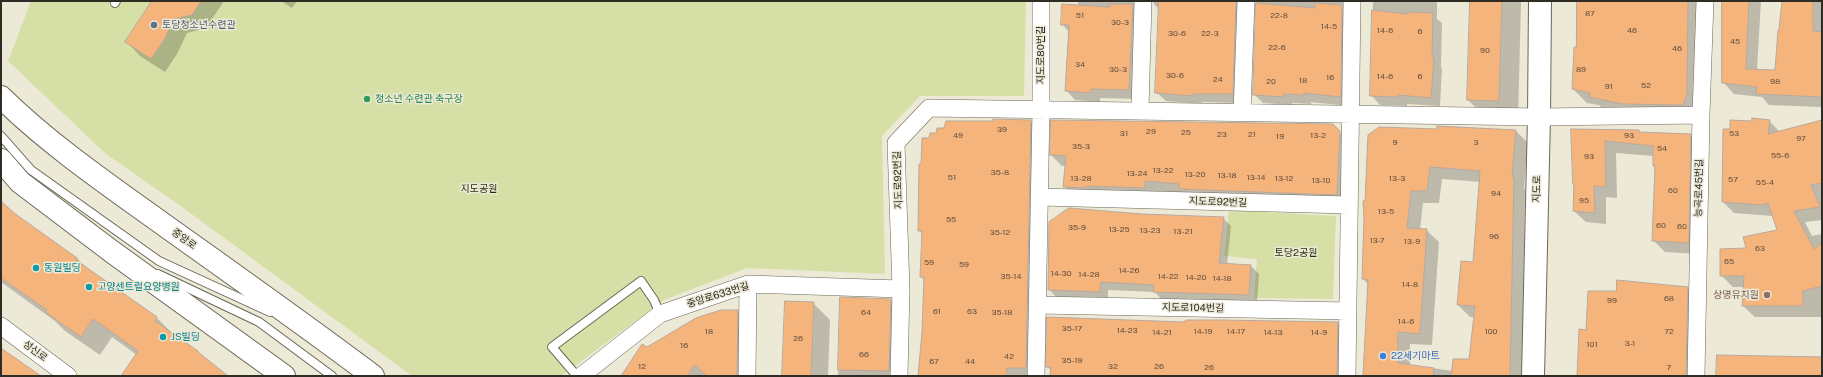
<!DOCTYPE html>
<html>
<head>
<meta charset="utf-8">
<style>
  body { margin:0 }
  #map { position:relative; width:1823px; height:377px; overflow:hidden; background:#ede9d7; font-family:"Public Sans",sans-serif }
  canvas { display:block }
  .frame { position:absolute; inset:0; border:2px solid #2e2c25; pointer-events:none }
</style>
</head>
<body>
<div id="map">
<canvas width="1823" height="377"></canvas>
<div class="frame"></div>
</div>
<script>
const c = document.querySelector('canvas').getContext('2d');
c.lineJoin = 'round';
function fill(path, color) { c.fillStyle = color; c.fill(path, 'evenodd'); }
function stroke(path, color, width, dash) { c.strokeStyle = color; c.lineWidth = width; c.lineCap = dash ? 'butt' : 'round'; c.setLineDash(dash || []); c.stroke(path); }
function write(font, color, halo, rows, align = 'center') {
  c.font = font + ' "Public Sans","Noto Sans KR",sans-serif'; c.lineWidth = 3; c.setLineDash([]); c.textBaseline = 'middle'; c.strokeStyle = halo; c.fillStyle = color; for (const [text, x, y, turn = 0] of rows) {
    c.save(); c.translate(x, y); c.rotate((+turn || 0) * Math.PI / 180); c.textAlign = isNaN(turn) ? turn : align; if (halo) c.strokeText(text, 0, 0); c.fillText(text, 0, 0); c.restore();
  }
}
const green = new Path2D(`
  M31,1H1026L1024,96H920L882,136L885,274L747,268L664,300L561,376H412L182,207L106,154L8,61Z
  M1229,210L1336,216L1333,299L1254,298L1257,259L1224,256Z`);
const shadow = new Path2D(`
  M154,1H224L206,28L187,33L177,54L165,72L140,56L127,42Z
  M281,1H297L292,8Z
  M1078,1H1148L1138,99L1100,98V102L1075,100L1066,90L1069,32L1062,24L1078,6Z
  M1153,1H1253L1241,103L1202,102V104L1166,101L1156,92L1160,10L1154,4Z
  M1257,1H1353L1349,106L1310,102L1312,104L1292,103V105L1263,103L1254,94Z
  M1373,1H1437V19L1442,23L1441,67L1442,68L1440,106L1407,104V106L1380,105L1371,95Z
  M1471,1H1521L1518,121L1488,120L1468,100Z
  M1578,1H1705L1701,107L1604,110L1599,105L1587,103L1573,89L1577,48Z
  M1723,1H1761L1757,70L1776,71L1783,1H1822V107L1769,105L1762,97L1734,94L1723,82Z
  M1030,121L1041,131L1036,376H919L923,332L925,281L921,277L923,235L919,230L922,165L930,139L945,129L947,122Z
  M1769,121L1780,132L1822,121V220L1805,222L1812,236L1822,234V317H1755L1743,306L1744,287H1733L1721,275L1747,249L1779,231L1773,216L1734,213L1723,202L1753,122Z
  M1333,125L1350,143L1347,205L1156,191L1155,198L1075,197L1064,186L1066,166H1062L1051,155Z
  M1572,130L1639,131L1641,133L1690,135L1702,147L1700,254L1665,252L1653,240L1656,168L1654,165V156L1616,153L1617,198L1606,197V224L1586,222L1574,211Z
  M1516,131L1528,143L1524,188L1525,190L1522,376H1364L1369,285L1363,279L1369,135ZM1442,179L1481,182L1474,263L1458,305L1470,317H1475L1470,360L1453,371L1410,365V344L1432,345L1439,242L1426,230H1420L1423,203H1439Z
  M1,202L14,214L77,258L87,269L157,318L175,336L227,376H126L137,355L112,337L100,355L65,331L55,321L1,282Z
  M1142,215L1223,218L1231,226L1227,265L1251,266L1259,274L1257,303L1162,300L1155,292L1108,290V300L1079,297V299L1056,297L1049,289Z
  M1687,288L1698,299L1696,376H1578L1587,331L1617,292Z
  M841,298L890,300L907,317L906,376H838Z
  M813,303L830,320L828,376H783Z
  M737,311L745,319L744,376H622L647,348Z
  M1185,323H1337L1348,333L1347,376H1051L1052,371L1047,367Z`);
const building = new Path2D(`
  M152,1H201L192,15L174,19L164,40L151,59L125,42Z
  M1159,1H1236L1233,94H1193V96L1155,93Z
  M1470,1H1502L1499,101L1467,100Z
  M1577,1H1688L1687,93L1683,105L1623,104L1589,97L1590,93L1572,89L1574,47H1576Z
  M1722,1H1749L1746,69L1775,70L1778,30H1779L1782,1H1813V31L1822,32V97L1756,94L1757,87L1722,83Z
  M1256,3L1315,8V3L1342,5L1341,97L1303,93L1305,95L1284,94V97L1253,95Z
  M1062,4L1110,7V4H1133L1129,90L1091,89V93L1065,91L1069,25H1061Z
  M1372,10L1408,14V12L1433,13L1432,58H1434L1431,98L1398,95V97L1370,96Z
  M1752,118L1770,120L1768,134L1822,120V183L1811,185L1820,207L1794,211L1814,249L1822,242V286L1803,291V306H1742L1744,276H1720V249L1746,248L1743,237L1777,230L1768,203L1761,205L1722,202L1723,129H1730V120L1752,121Z
  M993,119L1031,120L1026,368H1007L1006,376H918L922,332L924,277H920L922,231H918L919,164H921L922,138H929L930,133H936L937,128H944L946,121H993Z
  M1051,120L1333,124L1340,131L1337,195L1179,189V184L1145,181V188L1086,186V188L1063,187L1066,156L1050,155Z
  M1437,126L1516,130L1512,177H1514L1510,376H1451L1453,359H1469L1475,306L1457,305L1461,261L1473,262L1480,171L1430,167L1427,191H1411L1407,228L1427,229L1420,334L1398,332V363L1434,368L1433,376H1363L1368,280L1362,279L1364,219L1363,201H1365L1368,135L1379,127L1437,129Z
  M1571,129L1639,130V132L1691,134L1689,243L1652,241L1655,166H1653V146L1605,141L1606,187L1594,186L1595,213L1573,211L1574,185L1573,184Z
  M1,201L14,213L77,258L76,260L157,317L155,321L198,351V352L228,376H121L138,351L93,319L81,337L45,312L47,310L1,278Z
  M1069,208L1142,214L1224,217L1219,263L1251,265L1249,295L1153,292L1154,285L1101,282L1100,292L1048,290L1049,222Z
  M1617,280L1688,287L1686,376H1577L1579,329L1586,330L1588,291H1616Z
  M840,297L891,299L889,371L838,370Z
  M785,301L814,302L811,376H782Z
  M721,310H738L737,376H707L694,365L688,376H621L642,344L647,347L696,318Z
  M1047,317L1184,322L1186,320H1221L1338,322L1337,376H1050L1051,367H1046Z
  M1,348L41,376H1Z
  M1717,355L1822,357V376H1716Z`);
const lane = new Path2D(`
  M115,3L116,1
  M1,136L31,170L159,261L270,312
  M158,274L259,322L332,376
  M577,376L552,347L641,281L654,300L660,314`);
const street = new Path2D(`
  M1140,110L1143,1
  M1242,113L1246,1
  M1039,197L1349,205
  M1038,305L1348,311
  M1,326L68,376
  M581,376L660,314L748,284L901,289
  M747,376L748,284
  M899,376L901,289L896,143L929,108L1539,117L1701,115
  M1036,376L1041,109V1
  M1347,376L1352,1
  M1696,376L1701,115L1705,1`);
const secondary = new Path2D(`
  M1533,376L1539,117L1540,1`);
const primary = new Path2D(`
  M1,97C51,146 110,186 167,227C236,276 305,325 373,376
  M1,160L20,182L111,251L284,376`);
const markers = [
  [154,25,4,"#5c6f8a"],
  [367,99,4,"#2e9e5b"],
  [36,268,4,"#0f9aa8"],
  [89,287,4,"#0f9aa8"],
  [1767,295,4,"#8d6e63"],
  [163,337,4,"#0f9aa8"],
  [1383,356,4,"#3f7fe0"]
];
const numberNames = [
  ["87",1590,14],
  ["51",1080,16],
  ["22-8",1279,16],
  ["30-3",1120,23],
  ["14-5",1329,27],
  ["14-6",1385,31],
  ["46",1632,31],
  ["6",1420,32],
  ["30-6",1177,34],
  ["22-3",1210,34],
  ["45",1735,42],
  ["22-6",1277,48],
  ["46",1677,49],
  ["90",1485,51],
  ["34",1080,65],
  ["30-3",1118,70],
  ["89",1581,70],
  ["30-6",1175,76],
  ["14-6",1385,77],
  ["6",1420,77],
  ["16",1330,78],
  ["24",1218,80],
  ["18",1303,81],
  ["20",1271,82],
  ["98",1775,82],
  ["52",1646,86],
  ["91",1609,87],
  ["39",1002,130],
  ["29",1151,132],
  ["25",1186,133],
  ["31",1124,134],
  ["53",1734,134],
  ["23",1222,135],
  ["21",1252,135],
  ["49",958,136],
  ["13-2",1318,136],
  ["93",1629,136],
  ["19",1280,137],
  ["97",1801,139],
  ["9",1395,143],
  ["3",1476,143],
  ["35-3",1081,147],
  ["54",1662,149],
  ["55-6",1780,156],
  ["93",1589,157],
  ["13-22",1163,171],
  ["35-8",1000,173],
  ["13-24",1137,174],
  ["13-20",1195,175],
  ["13-18",1227,176],
  ["51",952,178],
  ["13-14",1256,178],
  ["13-28",1081,179],
  ["13-12",1284,179],
  ["13-3",1397,179],
  ["57",1733,180],
  ["13-10",1321,181],
  ["55-4",1765,183],
  ["60",1673,191],
  ["94",1496,194],
  ["95",1584,201],
  ["13-5",1386,212],
  ["55",951,220],
  ["60",1661,226],
  ["60",1682,227],
  ["35-9",1077,228],
  ["13-25",1119,230],
  ["13-23",1150,231],
  ["13-21",1183,232],
  ["35-12",1000,233],
  ["96",1494,237],
  ["13-7",1377,241],
  ["13-9",1412,242],
  ["63",1760,249],
  ["65",1729,262],
  ["59",929,263],
  ["59",964,265],
  ["14-26",1129,271],
  ["14-30",1061,274],
  ["14-28",1089,275],
  ["35-14",1011,277],
  ["14-22",1168,277],
  ["14-20",1196,278],
  ["14-18",1222,279],
  ["14-8",1410,285],
  ["68",1669,299],
  ["99",1612,301],
  ["61",937,312],
  ["63",972,312],
  ["64",866,313],
  ["35-18",1002,313],
  ["14-6",1406,322],
  ["35-17",1072,329],
  ["14-23",1127,331],
  ["18",709,332],
  ["14-19",1203,332],
  ["14-17",1236,332],
  ["100",1491,332],
  ["72",1669,332],
  ["14-21",1162,333],
  ["14-13",1273,333],
  ["14-9",1319,333],
  ["26",798,339],
  ["3-1",1630,344],
  ["101",1592,345],
  ["16",684,346],
  ["66",864,355],
  ["42",1009,357],
  ["35-19",1072,361],
  ["67",934,362],
  ["44",970,362],
  ["12",642,367],
  ["32",1113,367],
  ["26",1159,367],
  ["26",1209,368],
  ["7",1669,368]
];
const serviceNames = [
  ["토당청소년수련관",162,25]
];
const streetNames = [
  ["지도로80번길",1041,55,-90],
  ["지도로92번길",898,180,-92],
  ["능곡로45번길",1699,188,-89],
  ["지도로",1537,189,-89],
  ["지도로92번길",1218,202,2],
  ["중앙로",184,239,35],
  ["중앙로633번길",718,295,-17],
  ["지도로104번길",1193,308,1],
  ["성신로",35,351,37]
];
const leisureNames = [
  ["청소년 수련관 축구장",375,99]
];
const parkNames = [
  ["지도공원",479,189],
  ["토당2공원",1296,253]
];
const cultureNames = [
  ["동원빌딩",44,268],
  ["고양센트럴요양병원",97,287],
  ["JS빌딩",171,337]
];
const educationNames = [
  ["상명유치원",1759,295]
];
const shopNames = [
  ["22세기마트",1391,356]
];
fill(green, '#d6e0a6');
fill(shadow, '#0003');
fill(building, '#f6b47d');
stroke(building, '#b8a89c', 1);
stroke(lane, '#6b6757', 10);
stroke(street, '#6b6757', 18);
stroke(secondary, '#6b6757', 24);
stroke(primary, '#6b6757', 24);
stroke(lane, '#fff', 8);
stroke(street, '#fff', 17);
stroke(secondary, '#fff', 22);
stroke(primary, '#fff', 22);
for (const [x, y, r, color] of markers) { const dot = new Path2D(); dot.arc(x, y, r, 0, 2 * Math.PI); c.fillStyle = color; c.fill(dot); stroke(dot, '#ede9d7', 1.5); }
write('8px', '#604e3b', null, numberNames);
write('10px', '#4e5e75', '#ede9d7', serviceNames, 'left');
write('10px', '#2e2c25', '#ede9d7', streetNames);
write('10px', '#27864d', '#ede9d7', leisureNames, 'left');
write('10px', '#2a2e0b', '#ede9d7', parkNames);
write('10px', '#0d838f', '#ede9d7', cultureNames, 'left');
write('10px', '#785e54', '#ede9d7', educationNames, 'right');
write('10px', '#366cbe', '#ede9d7', shopNames, 'left');
</script>
</body>
</html>
